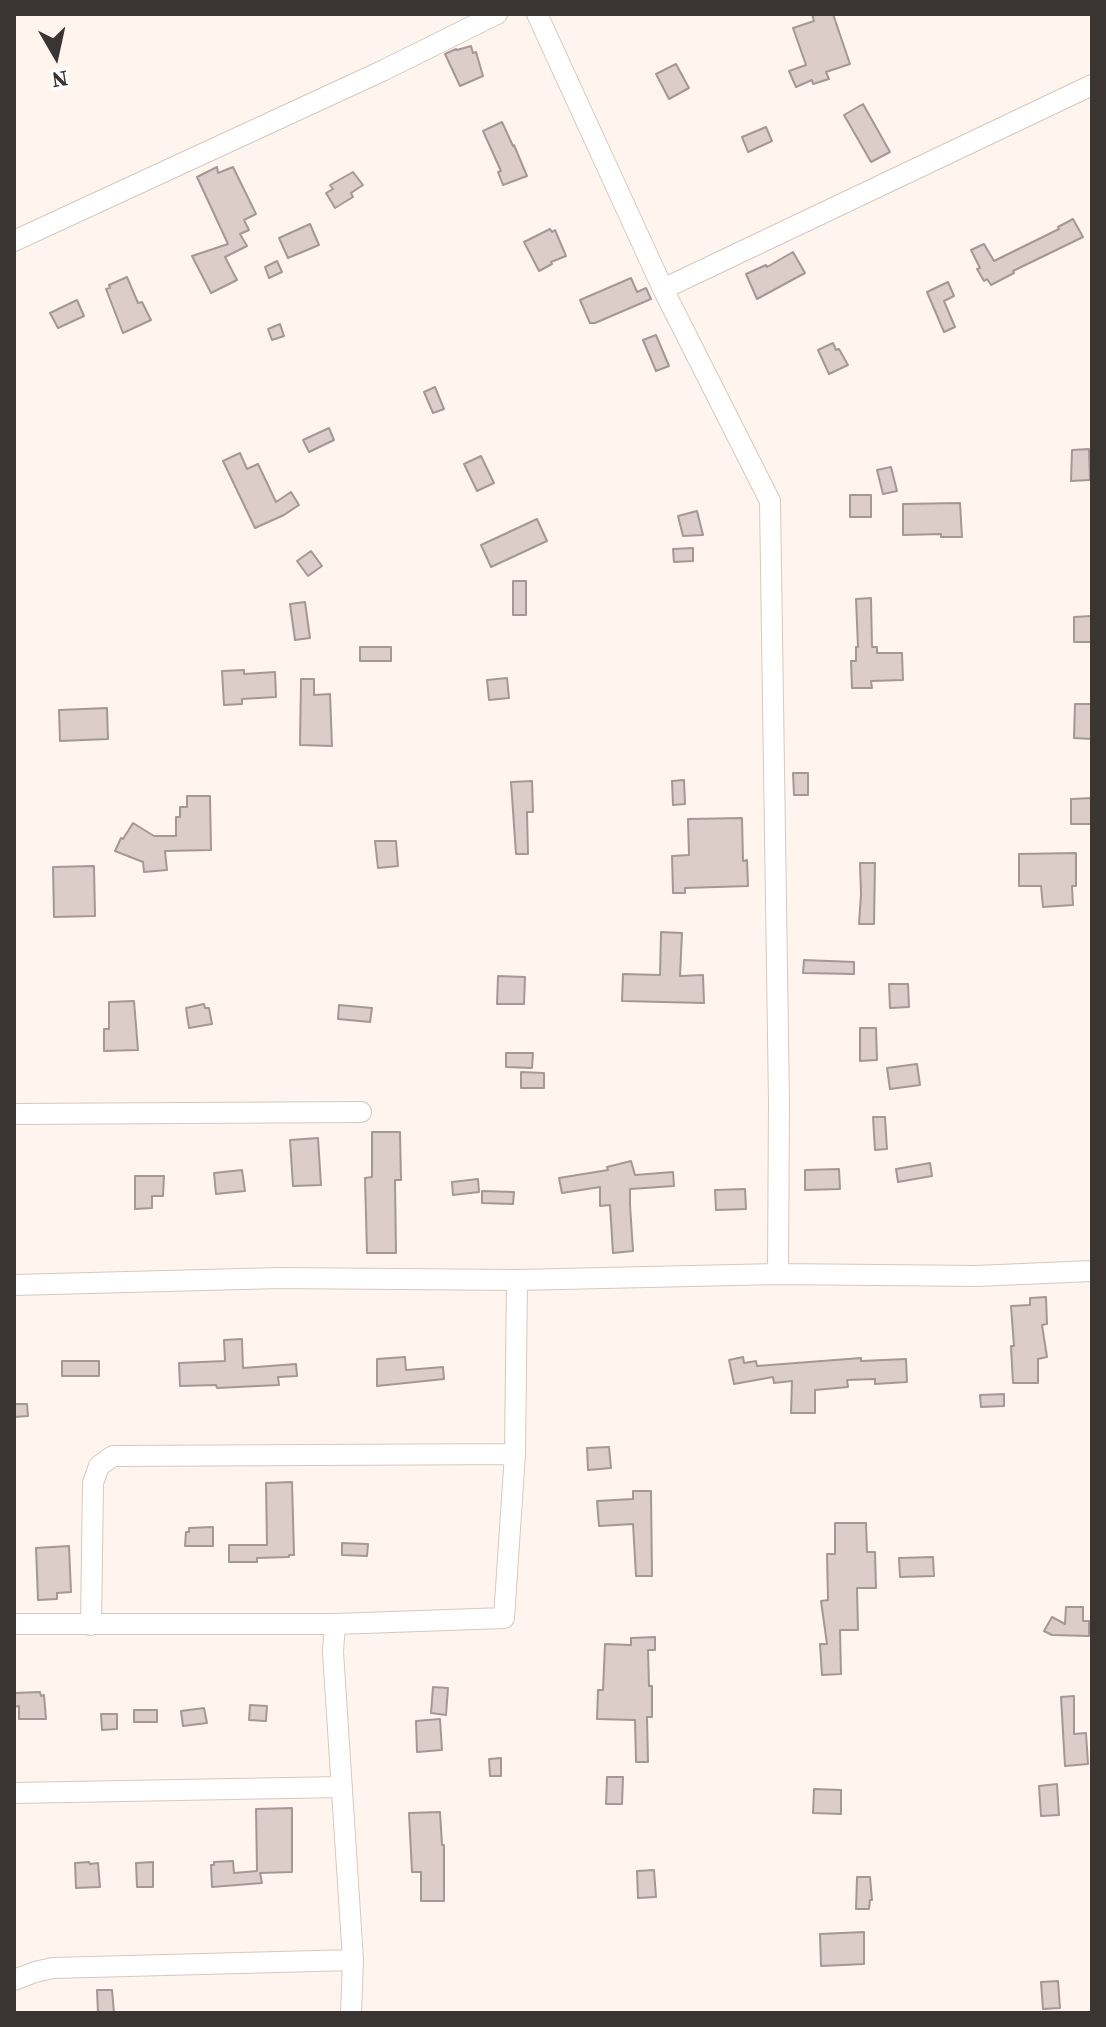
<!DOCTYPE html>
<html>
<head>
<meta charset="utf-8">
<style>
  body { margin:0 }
  #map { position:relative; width:1106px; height:2027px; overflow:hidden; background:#fff5ee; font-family:"Source Serif 4",serif }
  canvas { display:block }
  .frame { position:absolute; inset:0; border:16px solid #3a3532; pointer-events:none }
  .north { position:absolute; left:16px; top:16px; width:80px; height:80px; -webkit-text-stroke:6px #fff; paint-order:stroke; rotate:171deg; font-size:22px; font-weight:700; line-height:32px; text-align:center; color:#3a3532 }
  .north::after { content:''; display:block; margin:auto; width:28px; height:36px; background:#3a3532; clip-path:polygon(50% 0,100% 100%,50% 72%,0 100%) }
</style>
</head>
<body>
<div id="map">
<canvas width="1106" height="2027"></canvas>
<div class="frame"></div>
<div class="north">N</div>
</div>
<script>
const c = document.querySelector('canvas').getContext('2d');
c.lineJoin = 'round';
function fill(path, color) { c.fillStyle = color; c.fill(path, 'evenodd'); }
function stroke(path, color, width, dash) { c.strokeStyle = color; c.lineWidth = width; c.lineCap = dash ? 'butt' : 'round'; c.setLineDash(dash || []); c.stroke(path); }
const building = new Path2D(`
  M812,14H833L850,64L826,72L829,79L813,84L812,80L796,87L789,71L806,65L793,28L814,21Z
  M471,46L473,53L476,52L483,76L460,86L445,54L456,49L457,50Z
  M676,64L689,88L669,99L656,74Z
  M863,104L890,152L871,162L844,115Z
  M502,122L513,146L514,145L527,176L503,185L498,172L501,171L483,131Z
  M766,127L772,141L748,152L742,137Z
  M217,167L218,173L233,167L256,214L244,220L249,230L240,234L247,246L225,257L237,280L211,293L192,256L228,244L197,177Z
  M353,172L363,185L351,193L353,197L335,208L326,193L333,189L330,185Z
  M1073,219L1083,237L1013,271L1014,273L991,285L987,279L984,281L977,269L980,268L971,250L984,244L994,261L1059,229L1058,227Z
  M310,224L319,245L288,258L279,238Z
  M550,229L552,232L555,230L566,256L551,262L552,264L539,271L524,242Z
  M793,252L805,273L757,299L746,274L766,265L767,267Z
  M277,261L282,272L269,278L265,267Z
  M127,277L138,303L142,302L151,320L123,333L106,289L110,288L109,285Z
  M631,278L637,292L646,288L651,299L595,323H590L580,300Z
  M948,282L954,296L944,301L955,327L944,332L927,292Z
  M77,300L84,316L58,328L50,313Z
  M280,324L284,336L272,340L268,329Z
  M656,335L669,366L656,371L643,340Z
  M833,343L836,350L839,349L848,365L829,374L818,350Z
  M435,387L444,409L433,413L424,392Z
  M329,428L334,440L309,452L303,440Z
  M1089,449L1090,480L1071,481L1072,450Z
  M240,453L247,469L258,464L276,502L291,492L299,505L284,515L255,528L223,461Z
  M481,456L494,483L477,491L464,464Z
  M891,467L897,491L883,494L877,470Z
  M850,495H871V517H850Z
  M960,503L962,537H941V534L903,535V504Z
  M697,511L703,535L683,536L678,516Z
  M537,519L547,541L491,567L481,545Z
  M693,548V561L674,562L673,549Z
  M311,551L322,566L308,576L297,561Z
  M513,581H526V615H513Z
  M871,598L872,647H877V653H902L903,680L871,681L872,688H852L851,661H856V647H858L856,599Z
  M305,602L310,638L295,640L290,604Z
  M1091,616V642H1074V617Z
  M360,647H391V661H360Z
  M244,670V674L275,672L276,697L242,699V704L224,705L222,671Z
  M507,678L509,698L489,700L487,680Z
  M301,679H314V695L330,694L332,746L300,745Z
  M1075,704H1092V739L1074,738Z
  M107,708L108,739L60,741L59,710Z
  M793,773H808V795H794Z
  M684,780L685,804L673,805L672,781Z
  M532,781L533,812H527L528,854H516L511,782Z
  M187,796H210L211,850L165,851L167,870L144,872L143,862L115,851L121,838L123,839L133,823L154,836H176V817H180V807H187Z
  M1092,798V824H1071V799Z
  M742,818L743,861L747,860L748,886L685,888V893H673L672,856L689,855L688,819Z
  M375,841H396L398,866L378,868Z
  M1076,853V886H1072L1073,905L1043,907L1041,886H1019V854Z
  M860,863H875L874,924H859L861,894Z
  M94,866L95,916L54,917L53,867Z
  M661,932L682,933L680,976L703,975L704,1003L622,1001L623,974L660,975Z
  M804,960L854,962V974L803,973Z
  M498,976L525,977L524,1004H497Z
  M889,984H908L909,1007L890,1008Z
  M134,1001L138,1050L104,1051V1029H109V1002Z
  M204,1004L205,1008H209L212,1024L189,1028L186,1008Z
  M339,1005L372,1008L370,1022L338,1019Z
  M860,1028H876L877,1060L860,1061Z
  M506,1053H533L532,1068L506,1067Z
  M917,1064L920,1085L890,1089L887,1068Z
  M521,1072L544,1073V1088H521Z
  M873,1117H885L887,1149L875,1150Z
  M372,1132H400L401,1180H395L396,1253H367L365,1178L372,1177Z
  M318,1138L321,1185L293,1186L290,1140Z
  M631,1161L635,1175L673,1172L674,1186L630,1189V1205L633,1251L613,1253L610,1205L600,1206V1187L562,1193L559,1178L608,1170L607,1167Z
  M930,1163L932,1176L898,1182L896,1169Z
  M839,1169L840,1189L805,1190V1170Z
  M242,1170L245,1191L216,1194L214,1173Z
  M135,1176H164L163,1196H152V1208L135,1209Z
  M478,1179L479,1192L453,1195L452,1182Z
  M745,1189L746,1209L716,1210L715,1190Z
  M482,1191L514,1192L513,1204L482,1203Z
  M1046,1297L1047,1324L1042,1325L1047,1357L1038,1359V1383H1013L1011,1346H1014L1011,1306L1030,1305V1298Z
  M242,1339L243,1368L296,1364L297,1376L278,1377L279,1385L217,1388L216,1385L180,1386L179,1363L225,1361L224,1340Z
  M405,1357L406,1370L443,1367L444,1379L377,1386V1359Z
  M743,1357L744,1363L756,1361L757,1366L861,1358V1361L906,1359L907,1382L875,1384V1379L847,1380L848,1387L815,1390V1413H791L792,1381L774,1383L773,1377L734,1384L729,1360Z
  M62,1361H99V1376H62Z
  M1004,1394V1406L981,1407L980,1395Z
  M14,1404H27L28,1416L14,1417Z
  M609,1447L611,1468L588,1470L587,1448Z
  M292,1482L294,1555H289V1557L257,1558V1562H229V1545H267L266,1483Z
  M633,1491H651L652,1576H636L633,1524L599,1526L597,1501L633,1499Z
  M835,1523H866L867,1552H875L876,1588H857L858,1630H840L841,1674L822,1675L820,1644H827L821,1601L828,1600L827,1554H835Z
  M213,1527V1546H185L186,1532H189V1528Z
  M342,1543L368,1544L367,1556L342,1555Z
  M69,1546L71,1592L57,1593V1599L38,1600L36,1548Z
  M933,1557L934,1576L900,1577L899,1558Z
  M1066,1607H1083V1621H1089V1636L1052,1635L1044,1631L1052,1617L1065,1624Z
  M655,1637V1650H648L649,1686H652V1717H647L648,1762H636L635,1720L597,1719L598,1690H603L605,1644L631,1645V1638Z
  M433,1687L448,1688L446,1715L431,1713Z
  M40,1692L41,1696L44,1695L46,1719H19V1706L14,1707V1693Z
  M1074,1696V1734L1086,1733L1088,1764L1065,1766L1061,1697Z
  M250,1705L267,1706L266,1721L249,1720Z
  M204,1708L207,1723L183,1726L181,1711Z
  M134,1710H157V1722H134Z
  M101,1714H117V1729L102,1730Z
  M440,1719L442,1750L417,1752L416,1721Z
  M501,1758V1776H490L489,1759Z
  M607,1777H623L622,1804H606Z
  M1057,1784L1059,1815L1041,1816L1039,1786Z
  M814,1789L841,1790V1814L813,1813Z
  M292,1808V1872L260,1873L262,1883L212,1887L211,1865H214V1862L233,1861L234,1873L257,1871L256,1809Z
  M440,1812L442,1845H444V1901H421V1872H412L409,1813Z
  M89,1862L90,1864L98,1863L100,1887L76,1888L75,1863Z
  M153,1862V1887H137L136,1863Z
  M654,1870L656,1897L638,1898L637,1871Z
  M857,1877H870L872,1900H870L869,1909H856Z
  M864,1932V1964L821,1966L820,1934Z
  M1058,1981L1060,2008L1043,2009L1041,1982Z
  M97,1990H112L114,2013H98Z`);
const minor = new Path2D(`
  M537,14L663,289L770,501L779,1102L778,1274
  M14,241L382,71L497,14
  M663,289L1092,85
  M14,1114L361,1112
  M14,1285L280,1278L517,1280L778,1274L976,1276L1092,1271
  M14,1624H335L504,1618L515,1454L517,1280
  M335,1624L333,1652L353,1960L351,2013
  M91,1625L93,1483L99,1466L113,1456L515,1454
  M14,1793L342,1787
  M14,1980L35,1972L53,1968L353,1960`);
fill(building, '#dccdc9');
stroke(building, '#a59794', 2);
stroke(minor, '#d4c9c0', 22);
stroke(minor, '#fff', 20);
</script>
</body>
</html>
